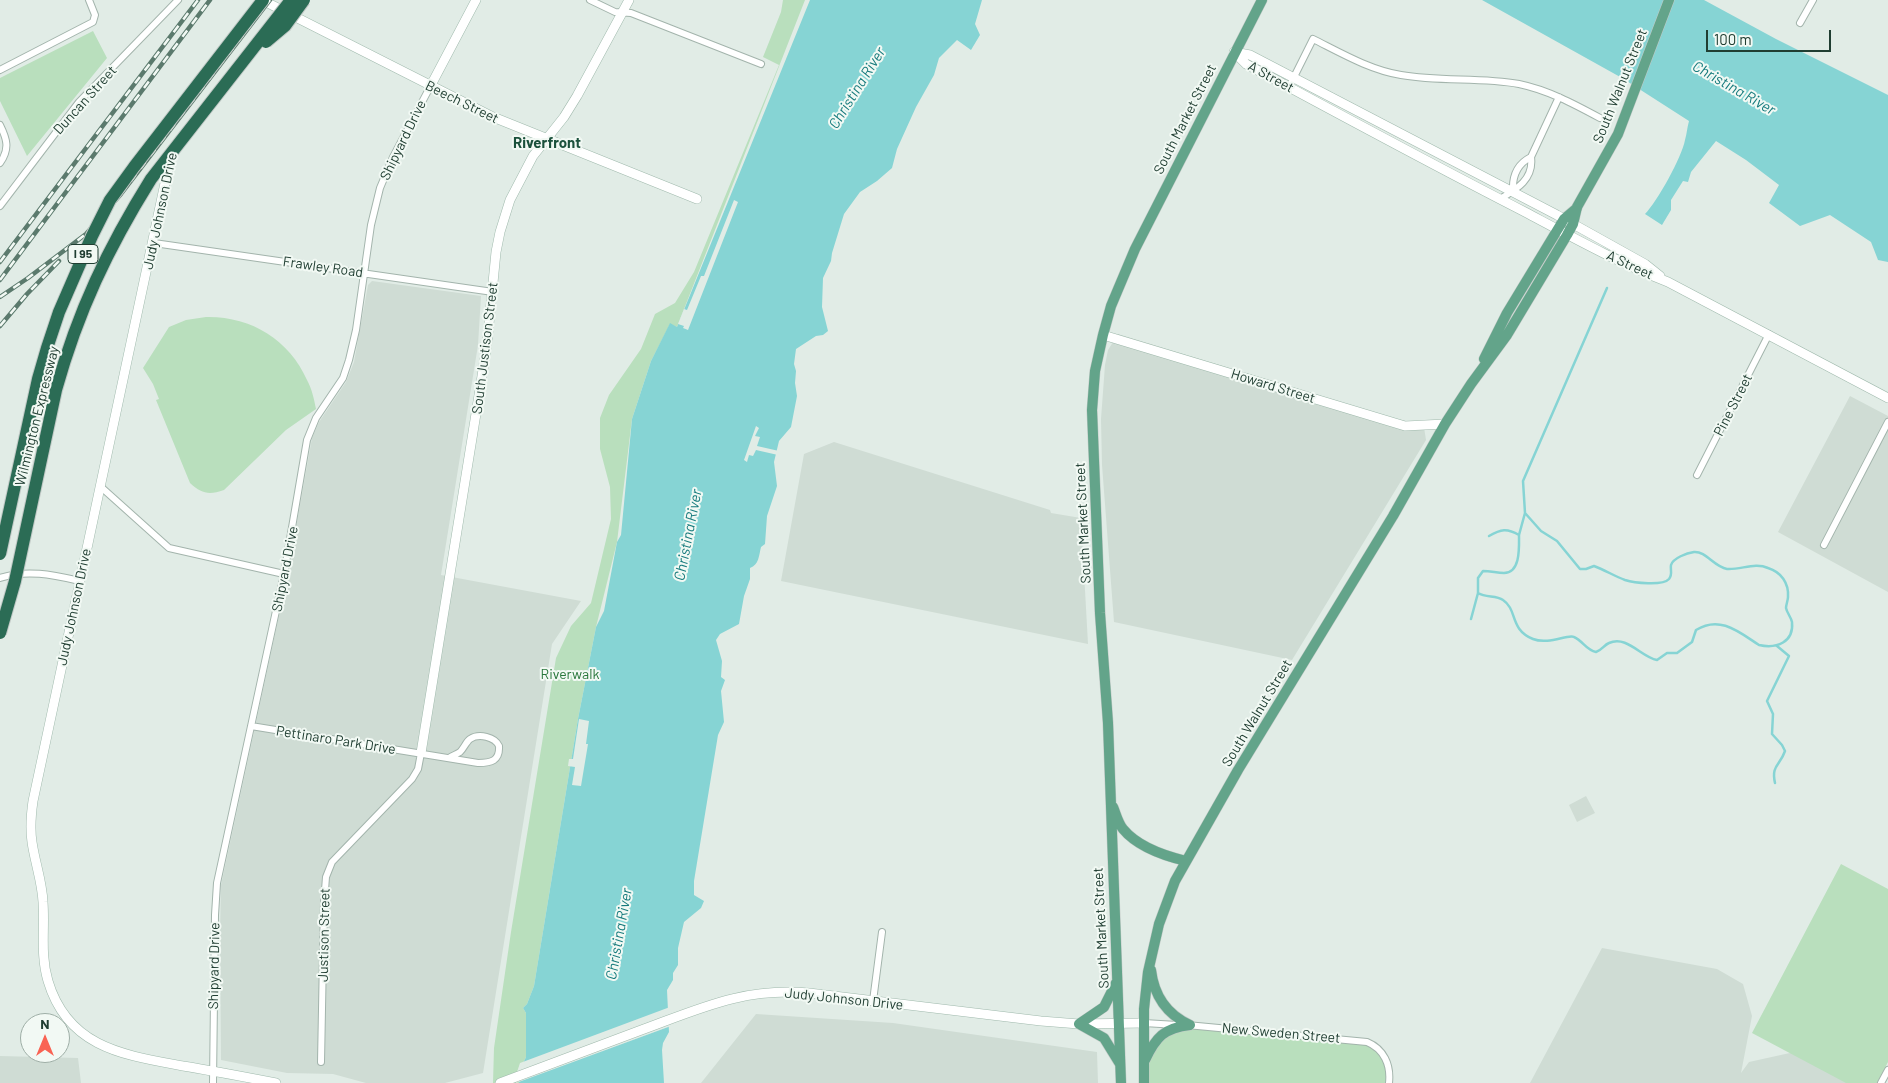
<!DOCTYPE html>
<html>
<head>
<meta charset="utf-8">
<style>
  body { margin:0 }
  #map { position:relative; width:1888px; height:1083px; overflow:hidden; background:#e1ece6; font-family:Barlow,sans-serif }
  canvas { display:block }
  .north { position:absolute; left:20px; top:1013px; width:50px; height:50px; box-sizing:border-box; background:#f2f9f4; border:1px solid #9eaea6; border-radius:50%; rotate:0deg; font-size:14px; font-weight:700; line-height:20px; text-align:center; color:#203e32 }
  .north::after { content:''; display:block; margin:auto; width:18px; height:22px; background:#f96353; clip-path:polygon(50% 0,100% 100%,50% 72%,0 100%) }
  .scale { position:absolute; left:1706px; top:30px; width:125px; height:22px; box-sizing:border-box; border:2px solid #203e32; border-top:0; padding-left:6px; font-size:15px; line-height:18px; white-space:nowrap; color:#203e32; -webkit-text-stroke:4px #f2f9f4; paint-order:stroke }
</style>
</head>
<body>
<div id="map">
<canvas width="1888" height="1083"></canvas>
<div class="north">N</div>
<div class="scale">100 m</div>
</div>
<script>
const c = document.querySelector('canvas').getContext('2d');
c.lineJoin = 'round';
function fill(path, color) { c.fillStyle = color; c.fill(path, 'evenodd'); }
function stroke(path, color, width, dash) { c.strokeStyle = color; c.lineWidth = width; c.lineCap = dash ? 'butt' : 'round'; c.setLineDash(dash || []); c.stroke(path); }
function write(font, color, halo, rows, align = 'center') {
  c.font = font + ' Barlow,sans-serif'; c.lineWidth = 4; c.setLineDash([]); c.textBaseline = 'middle'; c.strokeStyle = halo; c.fillStyle = color; for (const [text, x, y, turn = 0] of rows) {
    c.save(); c.translate(x, y); c.rotate((+turn || 0) * Math.PI / 180); c.textAlign = isNaN(turn) ? turn : align; if (halo) c.strokeText(text, 0, 0); c.fillText(text, 0, 0); c.restore();
  }
}
const built = new Path2D(`
  M372,281L481,296L478,345L441,575L581,601L552,644L483,1073L445,1083H366L333,1074L287,1073L221,1060L220,934L221,885L286,583L312,438L319,422L346,382L354,362L368,285Z
  M1118,334L1400,420L1412,422L1423,421L1426,440L1292,660L1114,622L1102,465L1101,419L1105,365L1108,350Z
  M1850,396L1888,416V592L1778,532Z
  M834,442L1050,510L1051,513L1081,518L1088,644L781,581L804,454Z
  M1586,796L1595,813L1577,822L1569,805Z
  M1602,948L1717,969L1743,984L1752,1016L1741,1073L1749,1062L1817,1047L1864,1083H1530Z
  M756,1014L893,1023L1097,1052L1098,1083H701Z
  M0,1056L78,1058L81,1083H0Z`);
const green = new Path2D(`
  M783,0H805L677,327L670,324L651,361L632,419L617,542L596,627L578,719L534,986L527,1004L523,1008L526,1013V1057L519,1072V1083H493L494,1048L511,932L556,658L571,626L591,603L611,519L610,487L600,449V418L609,395L641,349L655,314L675,303L694,272L779,65L763,57L781,12Z
  M93,31L107,58L27,156L0,101V78Z
  M206,317C250,316 289,339 307,380C312,389 314,399 316,409L286,430L224,490C209,495 202,494 190,483L156,400L159,399L153,384L143,368L169,327L186,320Z
  M1841,864L1888,889V1062L1877,1083H1846L1752,1033Z
  M1176,1027L1359,1040L1383,1054L1389,1083H1144V1061Z`);
const water = new Path2D(`
  M810,0H982L975,24L980,35L971,50L957,40L939,58L934,75L916,107L897,149L892,168L877,181L860,192L844,214L832,253L831,261L823,278L822,307L828,331L823,335L816,336L796,349L794,364L796,371L795,383L797,396L791,427L779,441L774,462L777,486L767,516L765,544L761,547C759,555 759,565 750,568V579L744,596L739,624L720,634L716,640L722,661L721,677L725,680L721,691L724,722L718,735L694,881V895L704,901L701,908L684,922L678,948V965L673,973V980L667,990L669,1032L663,1043L662,1050L664,1083H519V1072L526,1057V1013L523,1008L527,1004L534,986L578,719L596,627L604,611L617,542L621,535L632,419L651,361L670,323L677,327Z
  M1482,0H1704L1776,39L1888,95V262L1878,260L1871,242L1830,215L1800,226L1769,203L1779,185L1746,160L1716,141L1691,172L1688,182L1683,181L1671,200V210L1662,225L1645,214C1657,202 1682,157 1685,140C1687,133 1687,128 1689,121L1622,78Z`);
const pier = new Path2D(`
  M734,200L738,202L688,330L683,328L684,326L678,324L684,309L687,310L701,276H704Z
  M756,426L759,428L755,436L760,437L757,446L779,451L778,455L756,450L753,456L749,455L747,462L744,460Z
  M579,719L589,721L586,744H588L581,786L572,785L575,767L568,766L569,759H573Z
  M670,1007L671,1026L516,1083L517,1072L520,1063Z`);
const stream = new Path2D(`
  M1489,536C1501,529 1507,528 1519,535L1525,513L1523,481L1607,288
  M1478,593C1486,598 1496,595 1503,600C1518,610 1509,629 1533,639C1548,645 1568,634 1574,637C1583,641 1586,650 1596,652C1602,650 1604,645 1609,643C1627,635 1641,657 1657,660L1667,653H1677L1692,642L1696,630C1720,615 1739,632 1759,645C1777,649 1794,642 1792,622C1791,617 1787,613 1786,608C1786,605 1788,600 1788,597C1789,583 1781,572 1768,568C1755,562 1741,570 1727,569C1714,567 1706,551 1694,552C1687,553 1673,558 1671,565C1670,570 1673,574 1669,579C1663,586 1634,583 1625,580C1614,576 1605,570 1594,566L1586,569H1580L1557,541L1541,531L1525,513
  M1471,619L1478,593V578L1483,571C1491,571 1497,573 1504,573C1521,573 1519,546 1519,535
  M1775,783C1771,765 1780,766 1785,751L1782,745L1772,734L1773,714L1767,701L1789,656L1777,646`);
const street = new Path2D(`
  M590,0L615,12L631,13L761,64
  M1800,23L1813,0
  M0,70L93,22L95,15L89,0
  M1289,87L1313,39C1341,53 1370,70 1401,75C1440,82 1481,77 1519,84C1548,90 1574,104 1600,118
  M0,125C7,139 10,149 0,163
  M1513,192C1512,177 1517,164 1531,157
  M1500,199C1517,189 1534,179 1531,157L1559,97
  M0,206L79,102L178,0
  M154,243L493,292
  M1697,475L1769,334
  M101,487L169,548L284,574
  M1824,545L1888,422
  M0,578C27,569 53,575 80,581
  M251,726L478,763C491,763 500,761 499,746C495,737 479,733 470,739C466,742 464,748 460,752C457,754 452,756 449,758
  M873,1001L882,932
  M1144,1023L1177,1025
  M1187,1025L1367,1042C1384,1049 1391,1065 1389,1083
  M321,1062L324,903L326,877L332,862L412,779L418,769L421,753
  M213,1083L215,915L217,883L284,574L307,440L316,418L343,378L349,360L356,330L371,225L380,188L393,157L430,87
  M1881,1083L1888,1070`);
const secondary = new Path2D(`
  M262,0L493,117L697,199
  M1234,52L1246,64C1339,114 1431,164 1525,212C1572,237 1619,263 1668,282L1888,398
  M1234,52L1250,55L1557,215L1645,264L1660,276
  M430,87L476,0
  M171,155L33,801C31,815 30,829 32,842C35,863 42,881 43,902C45,929 40,954 48,981C68,1048 124,1055 183,1066C214,1071 245,1077 276,1083
  M1103,335L1405,426L1445,424
  M421,753L480,389L487,344L496,252L500,232L510,200L533,156L564,117L577,96L629,0
  M500,1083C545,1066 590,1049 636,1032C697,1010 742,987 809,993L1041,1021L1079,1024L1144,1023`);
const primary = new Path2D(`
  M1484,359L1507,313L1564,219L1577,208
  M1113,807C1116,814 1118,823 1123,829C1137,846 1165,856 1186,861
  M1151,970C1154,996 1166,1014 1190,1025
  M1079,1024L1104,1007L1116,983
  M1079,1024L1104,1038L1120,1064
  M1145,1060C1156,1037 1164,1028 1190,1025
  M1121,1083L1108,723L1100,613L1092,410L1095,371L1103,335L1111,306L1135,249L1262,0
  M1144,1083V1009L1148,972L1159,924L1175,881L1238,770L1393,516L1445,424L1471,384L1507,335L1567,235L1573,224L1577,207L1618,134L1669,0`);
const rail = new Path2D(`
  M0,262L198,0
  M0,280L210,0
  M0,297L28,278L86,234L121,194L270,0
  M0,326L27,294L59,261`);
const highwayBridge = new Path2D(`
  M266,42L285,26L304,0
  M0,554L38,379L47,348L59,312L92,236L110,200L134,167L263,0
  M0,633L15,581L56,390C78,311 108,248 151,179L291,0`);
const shields = [
  [83,254,30]
];
const shieldNames = [
  ["I 95",83,254]
];
const streetNames = [
  ["A Street",1271,77,29],
  ["South Walnut Street",1620,86,-68],
  ["Duncan Street",85,100,-48],
  ["Beech Street",462,102,26],
  ["South Market Street",1185,119,-63],
  ["Shipyard Drive",403,140,-64],
  ["Judy Johnson Drive",160,211,-78],
  ["A Street",1630,265,25],
  ["Frawley Road",323,267,8],
  ["South Justison Street",485,348,-83],
  ["Howard Street",1273,386,17],
  ["Pine Street",1733,405,-63],
  ["Wilmington Expressway",37,416,-76],
  ["South Market Street",1083,523,-93],
  ["Shipyard Drive",285,569,-79],
  ["Judy Johnson Drive",74,607,-78],
  ["South Walnut Street",1257,713,-59],
  ["Pettinaro Park Drive",336,740,9],
  ["South Market Street",1101,928,-93],
  ["Justison Street",324,935,-89],
  ["Shipyard Drive",214,966,-89],
  ["Judy Johnson Drive",844,999,6],
  ["New Sweden Street",1281,1033,5]
];
const parkNames = [
  ["Riverwalk",570,674]
];
const waterNames = [
  ["Christina River",857,88,-58],
  ["Christina River",1734,88,30],
  ["Christina River",688,535,-79],
  ["Christina River",619,934,-80]
];
const neighbourhoodNames = [
  ["Riverfront",547,143]
];
fill(built, '#cfdcd4');
fill(green, '#b9dfbd');
fill(water, '#86d4d4');
fill(pier, '#e1ece6');
stroke(stream, '#86d4d4', 2.5);
stroke(street, '#a3b4ac', 8);
stroke(secondary, '#9fb9ac', 10);
stroke(primary, '#c1c9c6', 11);
stroke(street, '#fff', 6);
stroke(secondary, '#fff', 9);
stroke(primary, '#63a48a', 10);
stroke(rail, '#5b7a6d', 4.5);
stroke(rail, '#f2f9f4', 2.5, [8]);
stroke(highwayBridge, '#c1c9c6', 14, []);
stroke(highwayBridge, '#2b6c55', 12);
for (const [x, y, w] of shields) { const box = new Path2D(); box.roundRect(x - w / 2, y - 9.5, w, 19, 4); c.fillStyle = '#f2f9f4'; c.fill(box); stroke(box, '#203e32', 1); }
write('bold 12px', '#203e32', null, shieldNames);
write('14px', '#203e32', '#f2f9f4', streetNames);
write('14px', '#28773b', '#f2f9f4', parkNames);
write('italic 15px', '#177b7d', '#f2f9f4', waterNames);
write('bold 15px', '#1b513c', '#f2f9f4', neighbourhoodNames);
</script>
</body>
</html>
